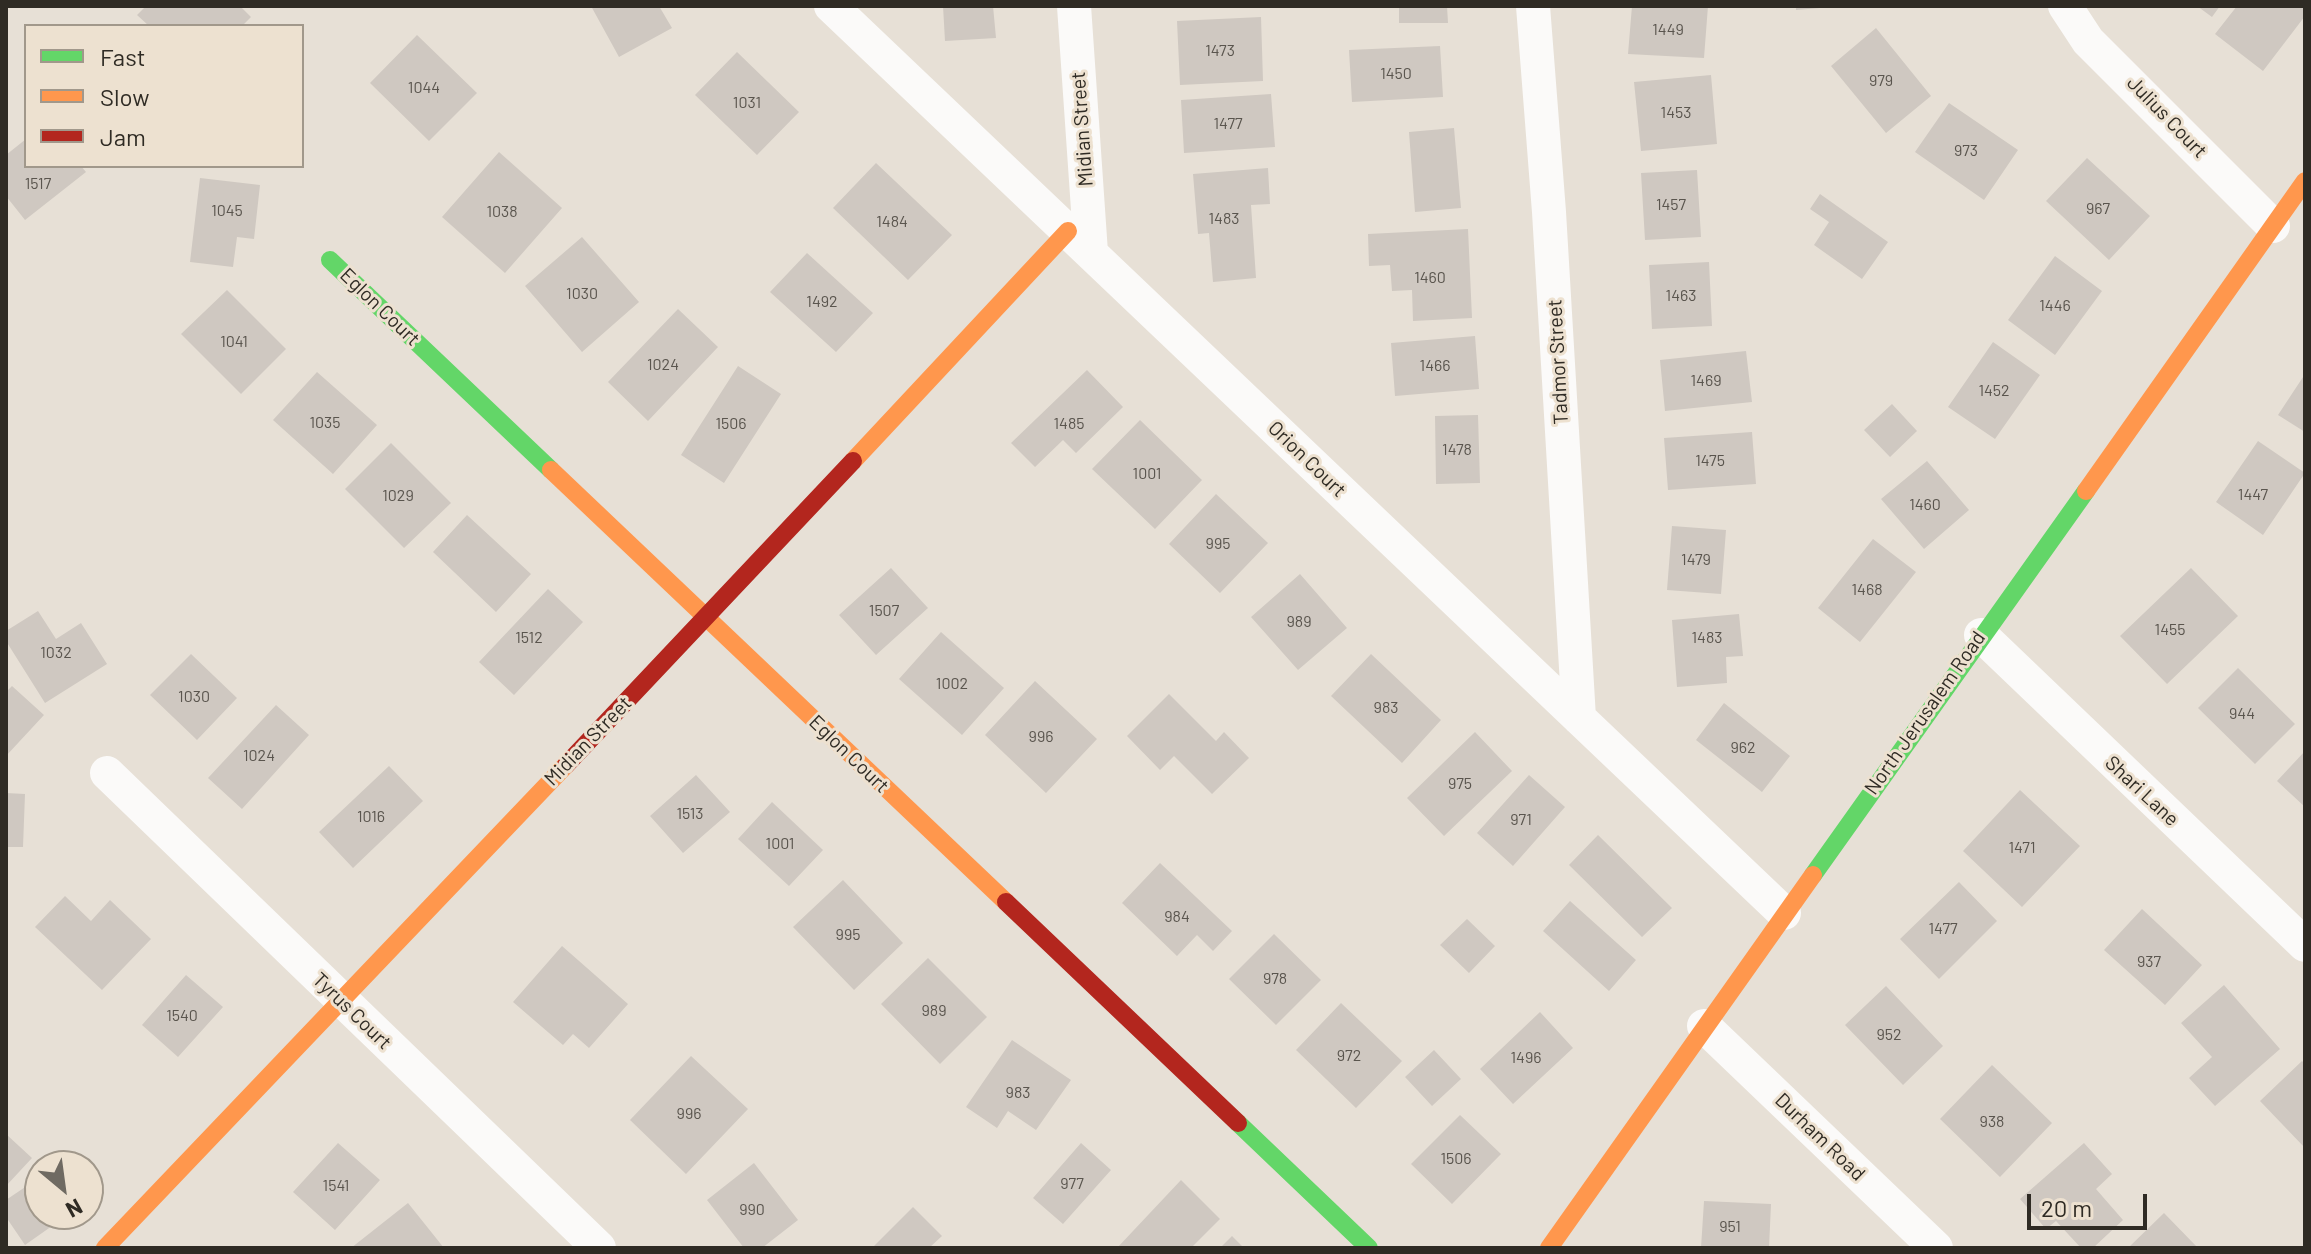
<!DOCTYPE html>
<html>
<head>
<meta charset="utf-8">
<style>
  body { margin:0 }
  #map { position:relative; width:2311px; height:1254px; overflow:hidden; background:#e7e0d6; font-family:Barlow,sans-serif }
  canvas { display:block }
  .frame { position:absolute; inset:0; border:8px solid #2f2b24; pointer-events:none }
  .legend { position:absolute; left:24px; top:24px; width:280px; height:144px; box-sizing:border-box; background:#ede1d0; border:2px solid #a1988b; margin:0; padding:10px 14px; list-style:none; font-size:24px; color:#2f2b24 }
  .legend li { display:flex; align-items:center; gap:16px; height:40px }
  .legend b { width:40px; border:2px solid #a1988b }
  .north { position:absolute; left:24px; top:1150px; width:80px; height:80px; box-sizing:border-box; background:#ede1d0; border:2px solid #a1988b; border-radius:50%; rotate:151deg; font-size:22px; font-weight:700; line-height:32px; text-align:center; color:#2f2b24 }
  .north::after { content:''; display:block; margin:auto; width:28px; height:36px; background:#6f6a62; clip-path:polygon(50% 0,100% 100%,50% 72%,0 100%) }
  .scale { position:absolute; left:2027px; top:1194px; width:120px; height:36px; box-sizing:border-box; border:4px solid #2f2b24; border-top:0; padding-left:10px; font-size:24px; line-height:28px; white-space:nowrap; color:#2f2b24; -webkit-text-stroke:6px #ede1d0; paint-order:stroke }
</style>
</head>
<body>
<div id="map">
<canvas width="2311" height="1254"></canvas>
<div class="frame"></div>
<ul class="legend">
<li><b style="height:10px;background:#63d668"></b>Fast</li>
<li><b style="height:10px;background:#ff974d"></b>Slow</li>
<li><b style="height:10px;background:#b3261e"></b>Jam</li>
</ul>
<div class="north">N</div>
<div class="scale">20 m</div>
</div>
<script>
const c = document.querySelector('canvas').getContext('2d');
c.lineJoin = 'round';
function fill(path, color) { c.fillStyle = color; c.fill(path, 'evenodd'); }
function stroke(path, color, width, dash) { c.strokeStyle = color; c.lineWidth = width; c.lineCap = dash ? 'butt' : 'round'; c.setLineDash(dash || []); c.stroke(path); }
function write(font, color, halo, rows, align = 'center') {
  c.font = font + ' Barlow,sans-serif'; c.lineWidth = 6; c.setLineDash([]); c.textBaseline = 'middle'; c.strokeStyle = halo; c.fillStyle = color; for (const [text, x, y, turn = 0] of rows) {
    c.save(); c.translate(x, y); c.rotate((+turn || 0) * Math.PI / 180); c.textAlign = isNaN(turn) ? turn : align; if (halo) c.strokeText(text, 0, 0); c.fillText(text, 0, 0); c.restore();
  }
}
const building = new Path2D(`
  M146,6H240L251,17L242,26H149L137,15Z
  M591,6H659L672,28L619,57Z
  M943,6H993L996,38L945,41Z
  M1399,6H1447L1448,23H1399Z
  M1632,6H1708L1704,58L1628,54Z
  M1796,6H1819L1820,8L1796,10Z
  M2197,6H2220L2212,17Z
  M2237,6H2305V16L2263,71L2215,34Z
  M1261,17L1263,81L1180,85L1177,21Z
  M1876,28L1931,96L1886,133L1831,66Z
  M417,35L477,93L429,141L370,83Z
  M1440,46L1443,97L1352,102L1349,50Z
  M737,52L799,112L757,155L695,95Z
  M1711,75L1717,144L1641,151L1634,82Z
  M1271,94L1275,147L1184,153L1181,100Z
  M1949,103L2018,150L1984,200L1915,152Z
  M1454,128L1461,208L1415,212L1409,132Z
  M26,139V166H81L86,172L25,220L6,196V155Z
  M499,152L562,208L505,273L442,217Z
  M2087,158L2150,216L2109,260L2046,201Z
  M876,163L952,235L908,280L833,208Z
  M1268,168L1270,204L1251,205L1256,278L1213,282L1209,233L1198,234L1193,174Z
  M1697,170L1701,237L1645,240L1641,173Z
  M200,178L260,185L254,239L237,237L233,267L190,262Z
  M1820,194L1888,242L1862,279L1814,245L1829,222L1810,209Z
  M1468,229L1472,318L1413,321L1412,290L1392,291L1390,265L1369,266L1368,234Z
  M582,237L639,302L582,352L525,286Z
  M807,253L873,313L836,352L770,292Z
  M2055,256L2102,291L2055,355L2008,320Z
  M1709,262L1712,326L1652,329L1649,265Z
  M227,290L286,349L241,394L181,334Z
  M678,309L718,347L648,421L608,382Z
  M1475,336L1479,389L1395,396L1391,343Z
  M1993,342L2040,375L1995,439L1948,407Z
  M1746,351L1752,402L1665,411L1660,360Z
  M738,366L781,394L724,483L681,455Z
  M1087,370L1123,407L1076,453L1063,440L1035,467L1011,443Z
  M317,372L377,425L333,474L273,420Z
  M2305,374V432L2278,415Z
  M1892,404L1917,431L1890,457L1864,430Z
  M1478,415L1480,483L1436,484L1435,416Z
  M1140,420L1202,480L1155,529L1092,469Z
  M1752,432L1756,484L1668,490L1664,438Z
  M2258,441L2305,473L2263,535L2216,502Z
  M391,443L451,503L404,548L345,489Z
  M1927,461L1969,510L1924,549L1881,499Z
  M1216,494L1268,543L1220,593L1169,544Z
  M467,515L531,574L496,612L433,552Z
  M1672,526L1726,530L1721,594L1667,590Z
  M1873,539L1916,572L1860,642L1818,608Z
  M891,568L928,608L876,655L839,615Z
  M2191,568L2238,616L2167,684L2120,636Z
  M1300,574L1347,628L1298,670L1251,617Z
  M548,589L583,622L514,695L479,662Z
  M38,611L56,639L81,623L107,664L45,703L6,641V631Z
  M1739,614L1743,656L1726,657L1727,683L1677,687L1672,620Z
  M941,632L1004,688L962,735L899,679Z
  M191,654L237,698L197,740L150,695Z
  M1371,654L1441,720L1402,763L1331,696Z
  M2238,668L2295,724L2255,764L2198,708Z
  M1035,681L1097,739L1046,793L985,735Z
  M12,686L44,715L6,756V692Z
  M1169,694L1216,741L1224,732L1249,758L1212,794L1174,756L1160,770L1127,736Z
  M1724,703L1790,756L1762,792L1696,740Z
  M276,705L309,735L242,809L208,778Z
  M1475,732L1512,771L1444,836L1407,798Z
  M2305,751V807L2277,781Z
  M389,766L423,801L353,868L319,832Z
  M696,775L730,812L683,853L650,816Z
  M1529,775L1565,807L1513,866L1477,833Z
  M2020,790L2080,846L2022,907L1963,851Z
  M6,793L25,794L23,847H6Z
  M772,802L823,850L789,886L738,839Z
  M1598,835L1672,908L1642,937L1569,865Z
  M1160,863L1232,931L1213,951L1197,935L1177,956L1122,903Z
  M843,880L903,943L854,990L793,927Z
  M1959,882L1997,921L1939,979L1900,939Z
  M65,896L91,921L110,900L151,939L102,990L35,927Z
  M1570,901L1636,960L1609,991L1543,931Z
  M2142,909L2202,965L2165,1005L2104,950Z
  M1467,919L1495,946L1469,973L1440,945Z
  M1274,934L1321,980L1276,1025L1229,979Z
  M562,946L628,1004L589,1048L573,1034L563,1045L513,1002Z
  M928,958L987,1017L940,1064L881,1004Z
  M186,975L223,1007L178,1057L142,1025Z
  M2224,985L2280,1049L2215,1106L2189,1078L2212,1057L2181,1023Z
  M1886,986L1943,1046L1903,1085L1845,1025Z
  M1341,1003L1402,1061L1356,1108L1296,1050Z
  M1540,1012L1573,1048L1513,1104L1480,1069Z
  M1012,1040L1071,1080L1036,1130L1008,1111L997,1128L966,1107Z
  M1434,1050L1461,1079L1432,1106L1405,1077Z
  M691,1056L748,1109L686,1174L630,1120Z
  M2302,1061L2305,1064V1148L2260,1101Z
  M1992,1065L2052,1123L2000,1177L1940,1119Z
  M1460,1115L1501,1154L1452,1204L1411,1164Z
  M6,1134L32,1158L6,1186Z
  M338,1143L380,1180L335,1230L293,1192Z
  M1081,1143L1111,1170L1063,1224L1033,1198Z
  M2084,1143L2112,1174L2096,1189L2123,1220L2093,1248H2081L2056,1221L2046,1229L2020,1199Z
  M754,1163L798,1220L762,1248H744L707,1200Z
  M40,1177V1214H69L25,1245L6,1217V1200Z
  M1181,1180L1220,1219L1191,1248H1117Z
  M1704,1201L1771,1204L1769,1248H1701Z
  M408,1203L444,1248H351Z
  M913,1207L942,1236L929,1248H872Z
  M2164,1213L2197,1247L2128,1248Z
  M1232,1236L1244,1248H1220Z`);
const street = new Path2D(`
  M831,6L1784,913
  M1074,6L1091,253
  M1533,6L1549,212L1579,718
  M2065,6L2088,41L2273,226
  M1981,635L2305,945
  M107,773L599,1248
  M1704,1026L1936,1248`);
const fast = new Path2D(`
  M330,260L551,470
  M1813,875L2086,491
  M1238,1123L1369,1248`);
const slow = new Path2D(`
  M853,461L1068,231
  M551,470L1006,902
  M2086,491L2305,181
  M105,1248L566,765
  M1549,1248L1813,875`);
const jam = new Path2D(`
  M566,765L853,461
  M1006,902L1238,1123`);
const numberNames = [
  ["1449",1668,30],
  ["1473",1220,51],
  ["1450",1396,74],
  ["979",1881,81],
  ["1044",424,88],
  ["1031",747,103],
  ["1453",1676,113],
  ["1477",1228,124],
  ["973",1966,151],
  ["1517",38,184],
  ["1457",1671,205],
  ["967",2098,209],
  ["1045",227,211],
  ["1038",502,212],
  ["1483",1224,219],
  ["1484",892,222],
  ["1460",1430,278],
  ["1030",582,294],
  ["1463",1681,296],
  ["1492",822,302],
  ["1446",2055,306],
  ["1041",234,342],
  ["1024",663,365],
  ["1466",1435,366],
  ["1469",1706,381],
  ["1452",1994,391],
  ["1035",325,423],
  ["1506",731,424],
  ["1485",1069,424],
  ["1478",1457,450],
  ["1475",1710,461],
  ["1001",1147,474],
  ["1447",2253,495],
  ["1029",398,496],
  ["1460",1925,505],
  ["995",1218,544],
  ["1479",1696,560],
  ["1468",1867,590],
  ["1507",884,611],
  ["989",1299,622],
  ["1455",2170,630],
  ["1512",529,638],
  ["1483",1707,638],
  ["1032",56,653],
  ["1002",952,684],
  ["1030",194,697],
  ["983",1386,708],
  ["944",2242,714],
  ["996",1041,737],
  ["962",1743,748],
  ["1024",259,756],
  ["975",1460,784],
  ["1513",690,814],
  ["1016",371,817],
  ["971",1521,820],
  ["1001",780,844],
  ["1471",2022,848],
  ["984",1177,917],
  ["1477",1943,929],
  ["995",848,935],
  ["937",2149,962],
  ["978",1275,979],
  ["989",934,1011],
  ["1540",182,1016],
  ["952",1889,1035],
  ["972",1349,1056],
  ["1496",1526,1058],
  ["983",1018,1093],
  ["996",689,1114],
  ["938",1992,1122],
  ["1506",1456,1159],
  ["977",1072,1184],
  ["1541",336,1186],
  ["990",752,1210],
  ["951",1730,1227]
];
const streetNames = [
  ["Julius Court",2167,117,46],
  ["Midian Street",1082,129,-94],
  ["Eglon Court",380,307,44],
  ["Tadmor Street",1558,362,-93],
  ["Orion Court",1307,459,44],
  ["North Jerusalem Road",1925,713,-55],
  ["Midian Street",588,741,-46],
  ["Eglon Court",849,754,44],
  ["Shari Lane",2142,791,43],
  ["Tyrus Court",352,1011,44],
  ["Durham Road",1820,1137,44]
];
fill(building, '#cfc8c1');
stroke(street, '#fbfaf9', 34);
stroke(fast, '#63d668', 18);
stroke(slow, '#ff974d', 18);
stroke(jam, '#b3261e', 18);
write('16px', '#5a554e', null, numberNames);
write('20px', '#2f2b24', '#ede1d0', streetNames);
</script>
</body>
</html>
